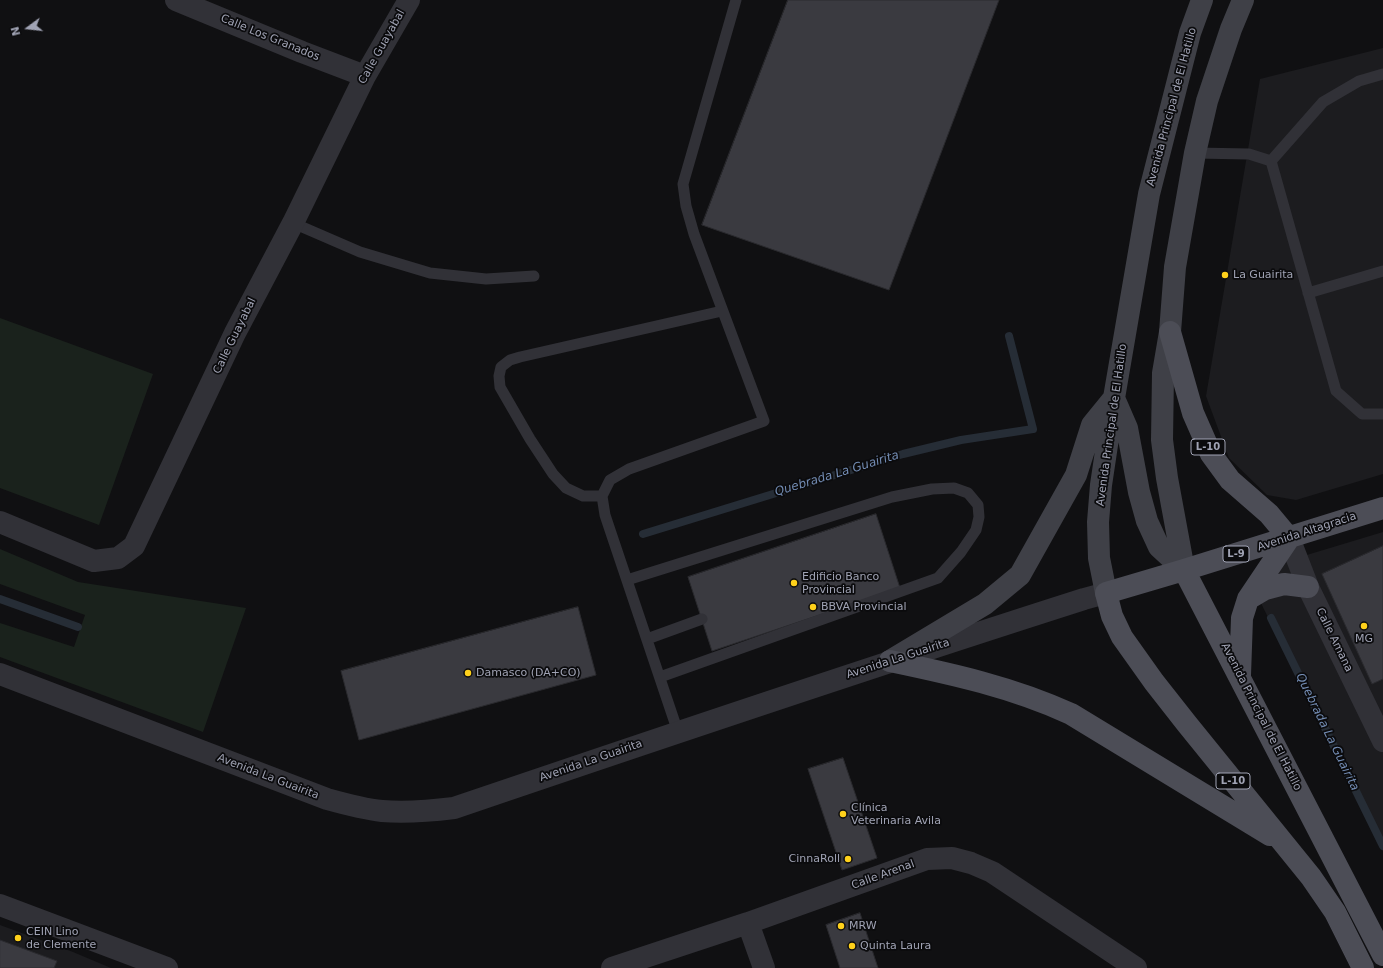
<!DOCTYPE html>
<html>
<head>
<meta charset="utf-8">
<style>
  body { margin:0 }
  #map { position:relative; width:1383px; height:968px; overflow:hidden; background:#101012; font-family:"DejaVu Sans",sans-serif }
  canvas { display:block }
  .north { position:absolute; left:8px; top:8px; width:40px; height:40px; -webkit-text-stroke:3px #0b0b0d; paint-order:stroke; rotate:255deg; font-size:11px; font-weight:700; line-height:16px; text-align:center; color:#a0a3b4 }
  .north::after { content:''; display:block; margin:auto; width:14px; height:18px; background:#a0a3b4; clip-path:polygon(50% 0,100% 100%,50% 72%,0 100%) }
</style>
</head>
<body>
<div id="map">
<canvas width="1383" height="968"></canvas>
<div class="north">N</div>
</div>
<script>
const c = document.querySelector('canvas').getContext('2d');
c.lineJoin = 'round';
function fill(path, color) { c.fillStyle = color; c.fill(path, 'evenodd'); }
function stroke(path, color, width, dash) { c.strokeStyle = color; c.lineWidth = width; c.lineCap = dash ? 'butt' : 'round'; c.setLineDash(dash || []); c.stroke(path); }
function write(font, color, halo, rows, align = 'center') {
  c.font = font + ' "DejaVu Sans",sans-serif'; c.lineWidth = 3.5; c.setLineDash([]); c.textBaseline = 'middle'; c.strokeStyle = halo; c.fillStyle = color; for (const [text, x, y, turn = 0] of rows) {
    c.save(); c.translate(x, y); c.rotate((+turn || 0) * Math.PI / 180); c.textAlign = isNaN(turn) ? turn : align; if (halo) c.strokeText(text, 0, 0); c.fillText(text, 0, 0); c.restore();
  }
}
const built = new Path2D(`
  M1383,48V474L1296,500L1267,495L1229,458L1206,396L1260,79Z
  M1383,532V851L1257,595L1277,564Z
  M0,925L73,952L111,968H0Z`);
const green = new Path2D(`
  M0,318L153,374L99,525L0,488Z
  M0,549L78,582L246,608L203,732L0,657V623L74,647L85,615L0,584Z`);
const stream = new Path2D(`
  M643,534L903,454L961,440L1033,429L1009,336
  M0,599L78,627
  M1271,618L1383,846`);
const building = new Path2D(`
  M788,0H999L889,290L702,225Z
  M876,514L900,588L712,651L688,577Z
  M1383,546V679L1372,684L1322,574Z
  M578,607L596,675L359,740L341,671Z
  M843,758L877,858L842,870L808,769Z
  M860,913L878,968H840L826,925Z
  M0,940L57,961L54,968H0Z`);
const service = new Path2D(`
  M1195,153L1249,154L1271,161L1336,391L1362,414H1383
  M1271,161L1323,102L1359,81L1383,74
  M293,223L360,252L430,273L486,279L534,276
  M1308,293L1383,271
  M602,496H583L566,488L553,474L530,439L500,387L499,376L501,367L510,360L520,357L722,311
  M627,580L892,497L932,489L954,488L968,493L978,505L979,517L976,530L961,552L938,578L660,677
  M647,639L702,619
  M678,732L609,527L605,515L602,496L610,480L629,469L764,421L694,234L686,206L683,184L736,0`);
const minor = new Path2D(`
  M176,0L302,52L365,76
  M0,522L94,561L118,558L134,546L235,333L293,223L365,76L409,0
  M1289,538L1308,587L1383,741
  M0,905L167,968
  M748,923L764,968
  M612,968L748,923L927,859L952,858L971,863L992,872L1136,968`);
const tertiary = new Path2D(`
  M0,674L327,799C345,804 363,809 382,811C406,813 430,811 454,808C663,737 874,666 1084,599L1106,593`);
const secondary = new Path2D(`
  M1114,398L1127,428L1139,492L1147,521L1159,547L1184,570
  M1184,570L1167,478L1162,440L1163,373L1170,332L1175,267L1195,153L1207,101L1231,29L1243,0
  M1106,593L1099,558L1098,522L1101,485L1114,398L1149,194L1190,33L1202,0
  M890,661L985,604L1020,575L1076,475L1092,425L1114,398`);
const primary = new Path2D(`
  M1170,332L1193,413L1211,454L1230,480L1269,514L1289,538
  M1184,570L1383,955
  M1248,599L1265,589L1284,584L1308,587
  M890,661C952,674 1012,687 1071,714L1270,835
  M1240,675L1242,618L1248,599L1289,538
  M1363,968L1335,912L1311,877L1187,724L1154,682L1122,637L1112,616L1106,593L1184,570L1383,508`);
const markers = [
  [1225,275,4,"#ffd11b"],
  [794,583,4,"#ffd11b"],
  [813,607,4,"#ffd11b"],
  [1364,626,4,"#ffd11b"],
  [468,673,4,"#ffd11b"],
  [843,814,4,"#ffd11b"],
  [848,859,4,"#ffd11b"],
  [841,926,4,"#ffd11b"],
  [18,938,4,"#ffd11b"],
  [852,946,4,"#ffd11b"]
];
const shields = [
  [1208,447,34],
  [1236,554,26],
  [1233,781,34]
];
const shieldNames = [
  ["L-10",1208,447],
  ["L-9",1236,554],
  ["L-10",1233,781]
];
const streetNames = [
  ["Calle Los Granados",270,38,22],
  ["Calle Guayabal",382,47,-61],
  ["Avenida Principal de El Hatillo",1172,107,-75],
  ["Calle Guayabal",235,336,-64],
  ["Avenida Principal de El Hatillo",1112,425,-82],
  ["Avenida Altagracia",1307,532,-18],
  ["Calle Amana",1334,640,64],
  ["Avenida La Guairita",898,659,-18],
  ["Avenida Principal de El Hatillo",1261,717,63],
  ["Avenida La Guairita",591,761,-19],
  ["Avenida La Guairita",268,777,21],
  ["Calle Arenal",883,875,-20]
];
const poiNames = [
  ["La Guairita",1233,275],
  ["Edificio Banco",802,577],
  ["Provincial",802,590],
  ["BBVA Provincial",821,607],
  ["MG",1364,639,"center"],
  ["Damasco (DA+CO)",476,673],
  ["Clínica",851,808],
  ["Veterinaria Avila",851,821],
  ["CinnaRoll",840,859,"right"],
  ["MRW",849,926],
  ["CEIN Lino",26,932],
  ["de Clemente",26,945],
  ["Quinta Laura",860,946]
];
const waterNames = [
  ["Quebrada La Guairita",837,474,-17],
  ["Quebrada La Guairita",1327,732,64]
];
fill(built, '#1c1c1f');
fill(green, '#1a221c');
stroke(stream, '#262d36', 8);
fill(building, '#3a3a40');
stroke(building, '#2a2a2e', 1);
stroke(service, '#313137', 11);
stroke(minor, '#313137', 22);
stroke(tertiary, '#313137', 22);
stroke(secondary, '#3f4047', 22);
stroke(primary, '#4c4d56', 22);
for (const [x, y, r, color] of markers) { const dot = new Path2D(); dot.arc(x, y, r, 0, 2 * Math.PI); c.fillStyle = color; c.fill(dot); stroke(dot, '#0b0b0d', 1.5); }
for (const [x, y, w] of shields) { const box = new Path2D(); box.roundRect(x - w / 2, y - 8, w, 16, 3); c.fillStyle = '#0b0b0d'; c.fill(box); stroke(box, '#a0a3b4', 1); }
write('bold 10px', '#a0a3b4', null, shieldNames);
write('11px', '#a0a3b4', '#0b0b0d', streetNames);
write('11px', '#a0a3b4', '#0b0b0d', poiNames, 'left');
write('italic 12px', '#738cb3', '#0b0b0d', waterNames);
</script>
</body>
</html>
